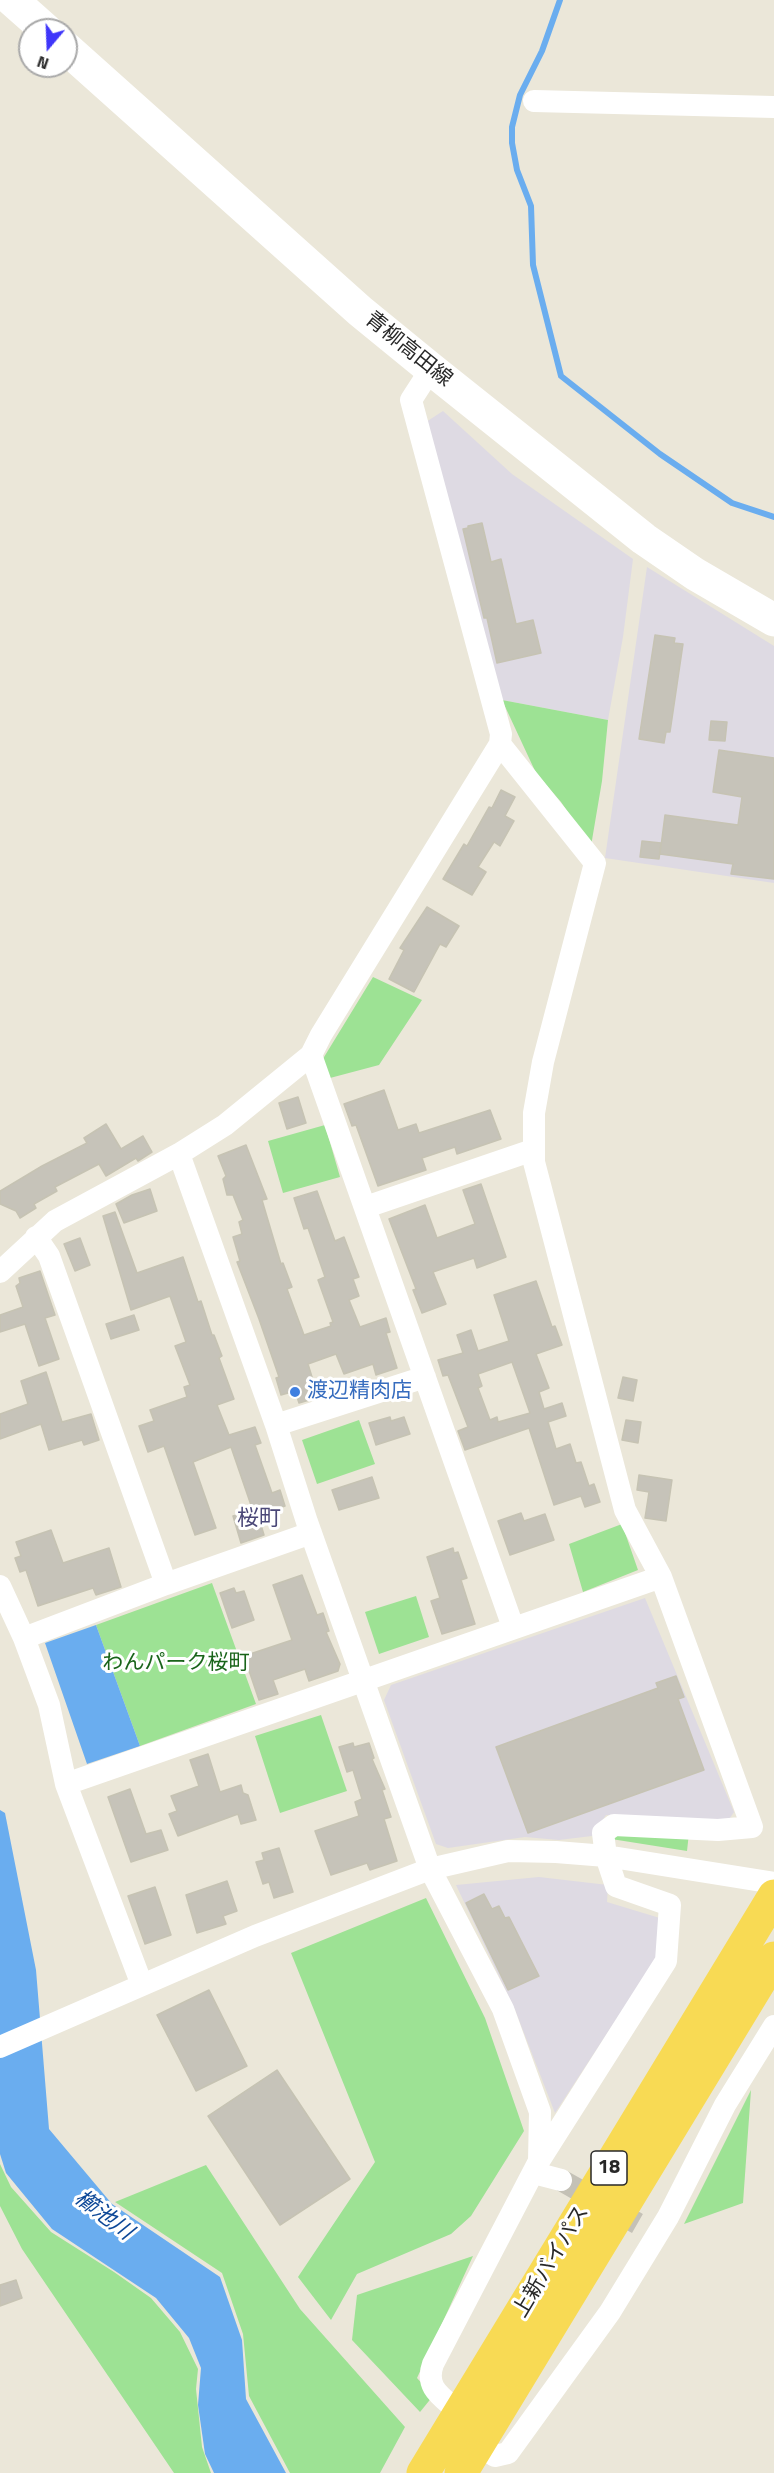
<!DOCTYPE html>
<html>
<head>
<meta charset="utf-8">
<style>
  body { margin:0 }
  #map { position:relative; width:774px; height:2473px; overflow:hidden; background:#ebe7d9; font-family:"Titillium Web",sans-serif }
  canvas { display:block }
  .north { position:absolute; left:18px; top:18px; width:60px; height:60px; box-sizing:border-box; background:#fff; border:2px solid #a9a9a9; border-radius:50%; rotate:199deg; font-size:16px; font-weight:700; line-height:24px; text-align:center; color:#282828 }
  .north::after { content:''; display:block; margin:auto; width:21px; height:27px; background:#3f36fa; clip-path:polygon(50% 0,100% 100%,50% 72%,0 100%) }
</style>
</head>
<body>
<div id="map">
<canvas width="774" height="2473"></canvas>
<div class="north">N</div>
</div>
<script>
const c = document.querySelector('canvas').getContext('2d');
c.lineJoin = 'round';
function fill(path, color) { c.fillStyle = color; c.fill(path, 'evenodd'); }
function stroke(path, color, width, dash) { c.strokeStyle = color; c.lineWidth = width; c.lineCap = dash ? 'butt' : 'round'; c.setLineDash(dash || []); c.stroke(path); }
function write(font, color, halo, rows, align = 'center') {
  c.font = font + ' "Titillium Web","Noto Sans JP",sans-serif'; c.lineWidth = 6; c.setLineDash([]); c.textBaseline = 'middle'; c.strokeStyle = halo; c.fillStyle = color; for (const [text, x, y, turn = 0] of rows) {
    c.save(); c.translate(x, y); c.rotate((+turn || 0) * Math.PI / 180); c.textAlign = isNaN(turn) ? turn : align; if (halo) c.strokeText(text, 0, 0); c.fillText(text, 0, 0); c.restore();
  }
}
const industrial = new Path2D(`
  M443,411L512,474L633,559L623,637L608,720L502,700L426,422Z
  M647,567L774,646V883L605,858Z
  M645,1598L734,1812L726,1824L606,1815L592,1836L559,1840L525,1837L448,1848L436,1844L384,1700L391,1685Z
  M539,1877L608,1885L607,1902L663,1919L661,1951L555,2113L515,2010L456,1885Z`);
const green = new Path2D(`
  M502,700L608,720L602,781L591,846L561,802L536,773Z
  M373,977L422,1000L379,1065L330,1078L321,1062Z
  M325,1125L340,1177L283,1193L268,1141Z
  M359,1420L375,1464L317,1484L302,1440Z
  M622,1524L638,1570L583,1592L569,1544Z
  M212,1583L256,1704L140,1746L96,1625Z
  M416,1596L429,1637L379,1654L365,1612Z
  M321,1715L347,1791L280,1813L255,1736Z
  M616,1827L689,1833L687,1851L605,1838Z
  M426,1898L485,2018L524,2131L471,2216L451,2234L357,2274L331,2320L298,2277L375,2162L291,1953Z
  M751,2090L743,2203L684,2224Z
  M0,2164L11,2187L51,2232L114,2272L151,2298L180,2332L198,2369L196,2389L202,2447L211,2473H174L22,2249L0,2206Z
  M206,2165L300,2309L405,2427L380,2473H290L249,2396L243,2334L222,2273L115,2202Z
  M473,2256L417,2378L433,2396L420,2412L352,2340L357,2295Z`);
const water = new Path2D(`
  M96,1625L140,1746L87,1764L45,1643Z
  M0,1810L5,1813L36,1970L49,2129L112,2204L220,2277L242,2340L246,2399L286,2473H214L205,2454L198,2405L201,2368L189,2338L156,2298L52,2229L6,2173L0,2154Z`);
const stream = new Path2D(`
  M560,0L542,51L520,95L512,127V143L517,170L531,206L533,265L561,376L660,454L732,503L774,517`);
const building = new Path2D(`
  M482,523L491,562L501,559L516,624L533,620L541,653L497,663L487,618H484L463,529L468,528V526Z
  M655,635L675,638L674,643L683,644L670,732H666L664,743L639,739Z
  M711,721L727,722L725,741L709,740Z
  M719,750L774,758V879L731,874L733,864L660,854L665,815L738,825L742,797L713,792Z
  M501,790L515,797L505,816L514,821L500,846L494,842L478,867L486,872L472,895L443,879L464,844L467,846L489,807L492,808Z
  M642,841L661,843L659,859L640,857Z
  M427,907L459,926L446,947L440,944L414,992L389,979L404,950L400,948Z
  M384,1090L398,1130L416,1124L419,1133L490,1110L501,1139L457,1154L455,1147L422,1158L426,1170L378,1186L356,1125L352,1126L344,1104Z
  M298,1097L306,1123L287,1129L279,1103Z
  M106,1124L121,1149L143,1136L152,1152L138,1161L136,1158L106,1176L99,1164L55,1187L57,1191L34,1204L36,1208L20,1218L16,1211L0,1204V1191L42,1166L87,1143L84,1138Z
  M246,1145L267,1199L262,1200L281,1264L283,1263L292,1287L287,1289L304,1335L331,1326L330,1323L333,1322L318,1280L325,1277L308,1228L304,1229L294,1198L317,1191L335,1241L344,1237L359,1277L353,1279L359,1296L349,1300L360,1327L386,1318L390,1332L386,1333L397,1368L376,1375L373,1364L344,1374L336,1354L308,1364L316,1390L314,1392L316,1398L299,1403L295,1391L281,1395L276,1378L279,1377L259,1319L237,1262L240,1261L233,1237L242,1234L239,1222L243,1220L233,1195H227L223,1179L226,1176L218,1156Z
  M481,1184L506,1257L477,1268L474,1258L433,1272L446,1304L422,1313L413,1290L416,1289L389,1219L425,1205L437,1238L475,1224L463,1190Z
  M150,1189L157,1211L124,1223L116,1204L132,1195Z
  M115,1212L137,1273L183,1257L198,1302L201,1301L212,1335H214L222,1356L219,1358L234,1399L217,1405L229,1435L255,1427L261,1443L255,1445L272,1493L280,1490L285,1506L258,1515L264,1535L241,1543L233,1516L253,1511L231,1447L193,1462L216,1528L195,1535L164,1446L148,1452L139,1426L154,1421L150,1410L187,1397L184,1387L190,1385L175,1346L186,1342L170,1296L131,1310L103,1216Z
  M80,1238L90,1265L75,1271L64,1244Z
  M40,1271L55,1315L45,1318L59,1359L39,1366L25,1324L0,1332V1315L23,1307L16,1286L20,1283L19,1278Z
  M536,1281L552,1327L555,1326L562,1345L536,1354L549,1388L539,1392L544,1409L562,1403L566,1416L548,1422L556,1449L570,1444L576,1463L581,1462L589,1486L594,1484L600,1502L585,1507L581,1496L554,1505L529,1428L465,1450L458,1431L468,1427L448,1375L443,1376L438,1360L463,1353L457,1335L471,1330L478,1351L509,1341L494,1295ZM512,1362L530,1413L498,1422L497,1417L490,1420L478,1388L482,1386L478,1374Z
  M134,1315L139,1330L111,1339L106,1324Z
  M46,1372L62,1422L91,1414L99,1440L84,1445L82,1440L49,1450L41,1424L0,1439V1414L28,1404L21,1381Z
  M623,1377L637,1380L633,1401L618,1398Z
  M390,1417L391,1421L404,1417L410,1434L376,1445L369,1423Z
  M626,1420L641,1422L638,1443L622,1440Z
  M639,1475L672,1480L666,1521L645,1518L649,1492L637,1490Z
  M372,1477L379,1498L339,1510L332,1490Z
  M521,1513L524,1521L545,1514L554,1540L510,1555L498,1521Z
  M51,1530L63,1563L109,1548L121,1587L96,1595L93,1588L38,1606L26,1570L20,1572L15,1558L21,1556L16,1542Z
  M453,1548L454,1553L458,1552L467,1578L461,1580L475,1624L442,1634L431,1601L440,1598L427,1557Z
  M302,1575L317,1615L323,1613L329,1631L326,1632L340,1664L338,1671L309,1681L305,1669L273,1680L278,1694L259,1700L244,1656L292,1640L273,1585Z
  M234,1588L236,1593L244,1591L254,1620L232,1628L220,1593Z
  M676,1676L684,1697L678,1699L704,1770L528,1833L496,1747L658,1688L656,1683Z
  M353,1743L354,1747L369,1743L374,1758L372,1759L385,1789L382,1790L391,1817L384,1819L397,1861L370,1870L367,1863L331,1875L315,1831L359,1816L355,1802L362,1799L353,1770L347,1772L339,1747Z
  M208,1754L220,1792L241,1785L243,1793L248,1795L256,1820L241,1824L238,1814L178,1836L169,1814L177,1811L171,1796L199,1786L190,1760Z
  M130,1789L146,1834L161,1830L168,1850L131,1862L108,1797Z
  M279,1848L293,1892L274,1898L269,1882L263,1884L256,1862L264,1860L262,1853Z
  M227,1881L237,1911L223,1916L226,1924L197,1933L186,1895Z
  M155,1887L171,1935L145,1944L128,1896Z
  M484,1894L492,1909L499,1906L505,1918L509,1917L539,1976L508,1990L466,1903Z
  M209,1990L247,2066L196,2091L157,2015Z
  M277,2070L350,2179L280,2225L208,2116Z
  M16,2280L22,2298L0,2306V2285Z`);
const minorTunnel = new Path2D(`
  M561,2180L640,2225`);
const minor = new Path2D(`
  M534,101L774,107
  M311,1055L513,1627
  M179,1154L276,1425L307,1522L430,1869L503,2009L540,2112L539,2161
  M366,1207L533,1150
  M36,1237L49,1256L166,1584
  M0,1272L55,1221L179,1154L225,1125L311,1055L321,1035L500,744L501,734L411,400L431,369
  M276,1425L425,1377
  M0,1586L24,1638L49,1705L66,1784L142,1985
  M24,1638L166,1584L311,1533
  M66,1784L661,1577
  M0,2047L255,1936L430,1869L508,1851L556,1852L606,1856L774,1883
  M534,2173L561,2180
  M460,2413C443,2397 424,2389 433,2364L539,2161L666,1961L670,1905L616,1886L606,1856L603,1833L614,1825L718,1830L752,1827L661,1577L625,1510L534,1162V1113L543,1062L595,863L500,744
  M478,2445L495,2456L508,2453L610,2312L668,2217L725,2105L774,2026`);
const secondary = new Path2D(`
  M12,0L46,30
  M66,48L360,311L431,369L644,539L695,574L774,620`);
const trunk = new Path2D(`
  M423,2473L774,1896
  M461,2473L774,1958`);
const markers = [
  [295,1392,6,"#3f7fe0"]
];
const shields = [
  [609,2168,36]
];
const shieldNames = [
  ["18",609,2168]
];
const streetNames = [
  ["青柳高田線",408,350,39],
  ["上新バイパス",552,2262,-59]
];
const shopNames = [
  ["渡辺精肉店",307,1392]
];
const parkNames = [
  ["わんパーク桜町",176,1664]
];
const neighbourhoodNames = [
  ["桜町",259,1520]
];
const waterNames = [
  ["櫛池川",103,2216,37]
];
fill(industrial, '#dedae3');
fill(green, '#9de294');
fill(water, '#6aadef');
stroke(stream, '#6aadef', 6);
fill(building, '#c6c3b9');
stroke(building, '#c6c3b3', 1.5);
stroke(minorTunnel, '#c4c1b6', 22, [22, 11]);
stroke(minor, '#fff', 22);
stroke(secondary, '#fff', 33);
stroke(trunk, '#f8da54', 33);
for (const [x, y, r, color] of markers) { const dot = new Path2D(); dot.arc(x, y, r, 0, 2 * Math.PI); c.fillStyle = color; c.fill(dot); stroke(dot, '#fff', 2); }
for (const [x, y, w] of shields) { const box = new Path2D(); box.roundRect(x - w / 2, y - 17, w, 34, 4.5); c.fillStyle = '#fff'; c.fill(box); stroke(box, '#282828', 1.5); }
write('bold 20px', '#282828', null, shieldNames);
write('21px', '#282828', '#fff', streetNames);
write('21px', '#366cbe', '#fff', shopNames, 'left');
write('21px', '#19641a', '#fff', parkNames);
write('22px', '#4b4878', '#fff', neighbourhoodNames);
write('italic 22px', '#0c4797', '#fff', waterNames);
</script>
</body>
</html>
